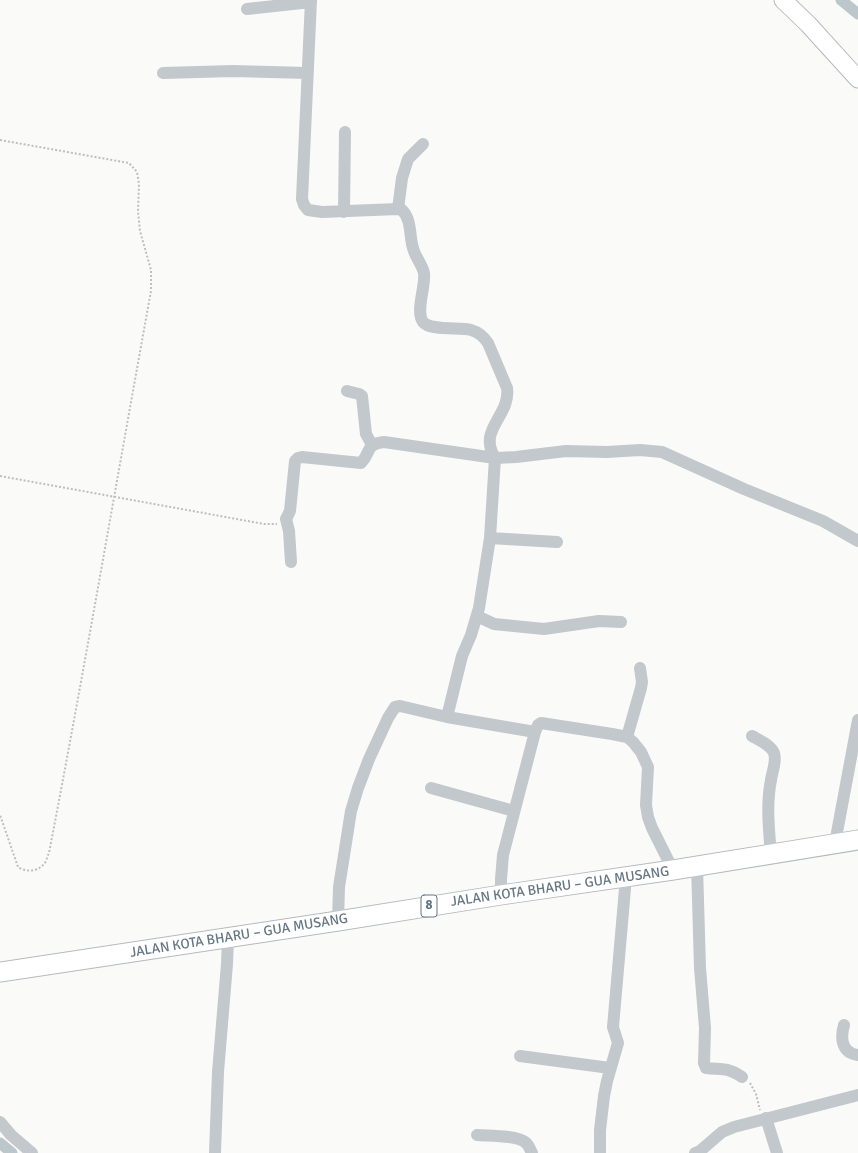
<!DOCTYPE html>
<html>
<head>
<meta charset="utf-8">
<style>
  body { margin:0 }
  canvas { display:block; background:#fafaf8 }
</style>
</head>
<body>
<canvas width="858" height="1153"></canvas>
<script>
const c = document.querySelector('canvas').getContext('2d');
c.lineJoin = 'round';
function stroke(path, color, width, dash) { c.strokeStyle = color; c.lineWidth = width; c.lineCap = dash ? 'butt' : 'round'; c.setLineDash(dash || []); c.stroke(path); }
function write(font, color, halo, rows, align = 'center') {
  c.font = font + ' Signika,sans-serif'; c.lineWidth = 4; c.setLineDash([]); c.textBaseline = 'middle'; c.strokeStyle = halo; c.fillStyle = color; for (const [text, x, y, turn = 0] of rows) {
    c.save(); c.translate(x, y); c.rotate((+turn || 0) * Math.PI / 180); c.textAlign = isNaN(turn) ? turn : align; if (halo) c.strokeText(text, 0, 0); c.fillText(text, 0, 0); c.restore();
  }
}
const canal = new Path2D(`
  M841,0L858,14
  M0,1143L12,1153`);
const path = new Path2D(`
  M0,140L129,163L137,172L139,184L138,211L140,231L151,270V291C117,478 85,666 49,853C47,857 46,863 43,865C37,872 25,872 18,867L0,815
  M0,476L264,524H277
  M750,1083L756,1094L760,1110`);
const street = new Path2D(`
  M311,0L302,199L304,205L308,210L322,212L398,209L402,210C412,220 409,235 413,248C415,257 422,264 424,273C426,286 415,311 423,322C430,331 460,327 471,330C478,332 484,337 488,343L507,388C511,416 477,429 495,458L490,538L479,608L471,635L462,656L447,717
  M247,9L311,2
  M163,73L233,71L307,73
  M398,209L402,178L408,159L423,144
  M344,212L345,132
  M347,391L359,394L362,396L366,434L372,445
  M490,538L557,542
  M291,562L289,531L286,519L290,511L295,461L298,458L302,457L361,463C371,453 365,444 384,442L495,458L516,457L566,451L607,452L640,450L662,452L744,489L823,521L858,541
  M477,616L494,624L544,629L599,621L621,622
  M752,736C759,740 771,745 774,753C777,761 772,772 771,780C766,805 769,830 771,855
  M627,737L641,688L642,682L640,668
  M431,788L514,811
  M835,843L858,720
  M697,866L700,968L705,1028L704,1063L706,1068C722,1070 727,1067 742,1077
  M501,895V879L503,855L535,732L538,725L541,723L612,734L627,737L633,742L641,752L648,767L646,805L648,817L652,828L673,870
  M338,921L339,887L351,811L358,788L369,759L388,718L395,707L400,706L447,717L535,732
  M844,1025C840,1039 842,1053 858,1055
  M520,1056L610,1068
  M766,1118L777,1153
  M0,1122L11,1135L32,1153
  M477,1135C488,1136 516,1135 525,1142C529,1145 530,1149 532,1153
  M215,1153L218,1072L227,964L228,938
  M600,1153V1130L604,1096L607,1081L618,1043L613,1027L626,877
  M695,1153L700,1151L722,1132L734,1127L858,1095`);
const secondary = new Path2D(`
  M783,0L808,24L858,79`);
const primary = new Path2D(`
  M0,972L338,921L501,895L673,870L858,840`);
const shields = [
  [429,906,16]
];
const shieldNames = [
  ["8",429,906]
];
const streetNames = [
  ["JALAN KOTA BHARU – GUA MUSANG",560,887,-8],
  ["JALAN KOTA BHARU – GUA MUSANG",239,936,-9]
];
stroke(canal, '#bbc7cb', 11);
stroke(secondary, '#b3babf', 19);
stroke(primary, '#b5babe', 21);
stroke(path, '#bbbfc2', 2, [2, 2]);
stroke(street, '#c3c8cc', 12);
stroke(secondary, '#fff', 17);
stroke(primary, '#fff', 19);
for (const [x, y, w] of shields) { const box = new Path2D(); box.roundRect(x - w / 2, y - 11, w, 22, 3); c.fillStyle = '#fff'; c.fill(box); stroke(box, '#657683', 1); }
write('bold 13px', '#657683', null, shieldNames);
write('14px', '#657683', '#fff', streetNames);
</script>
</body>
</html>
